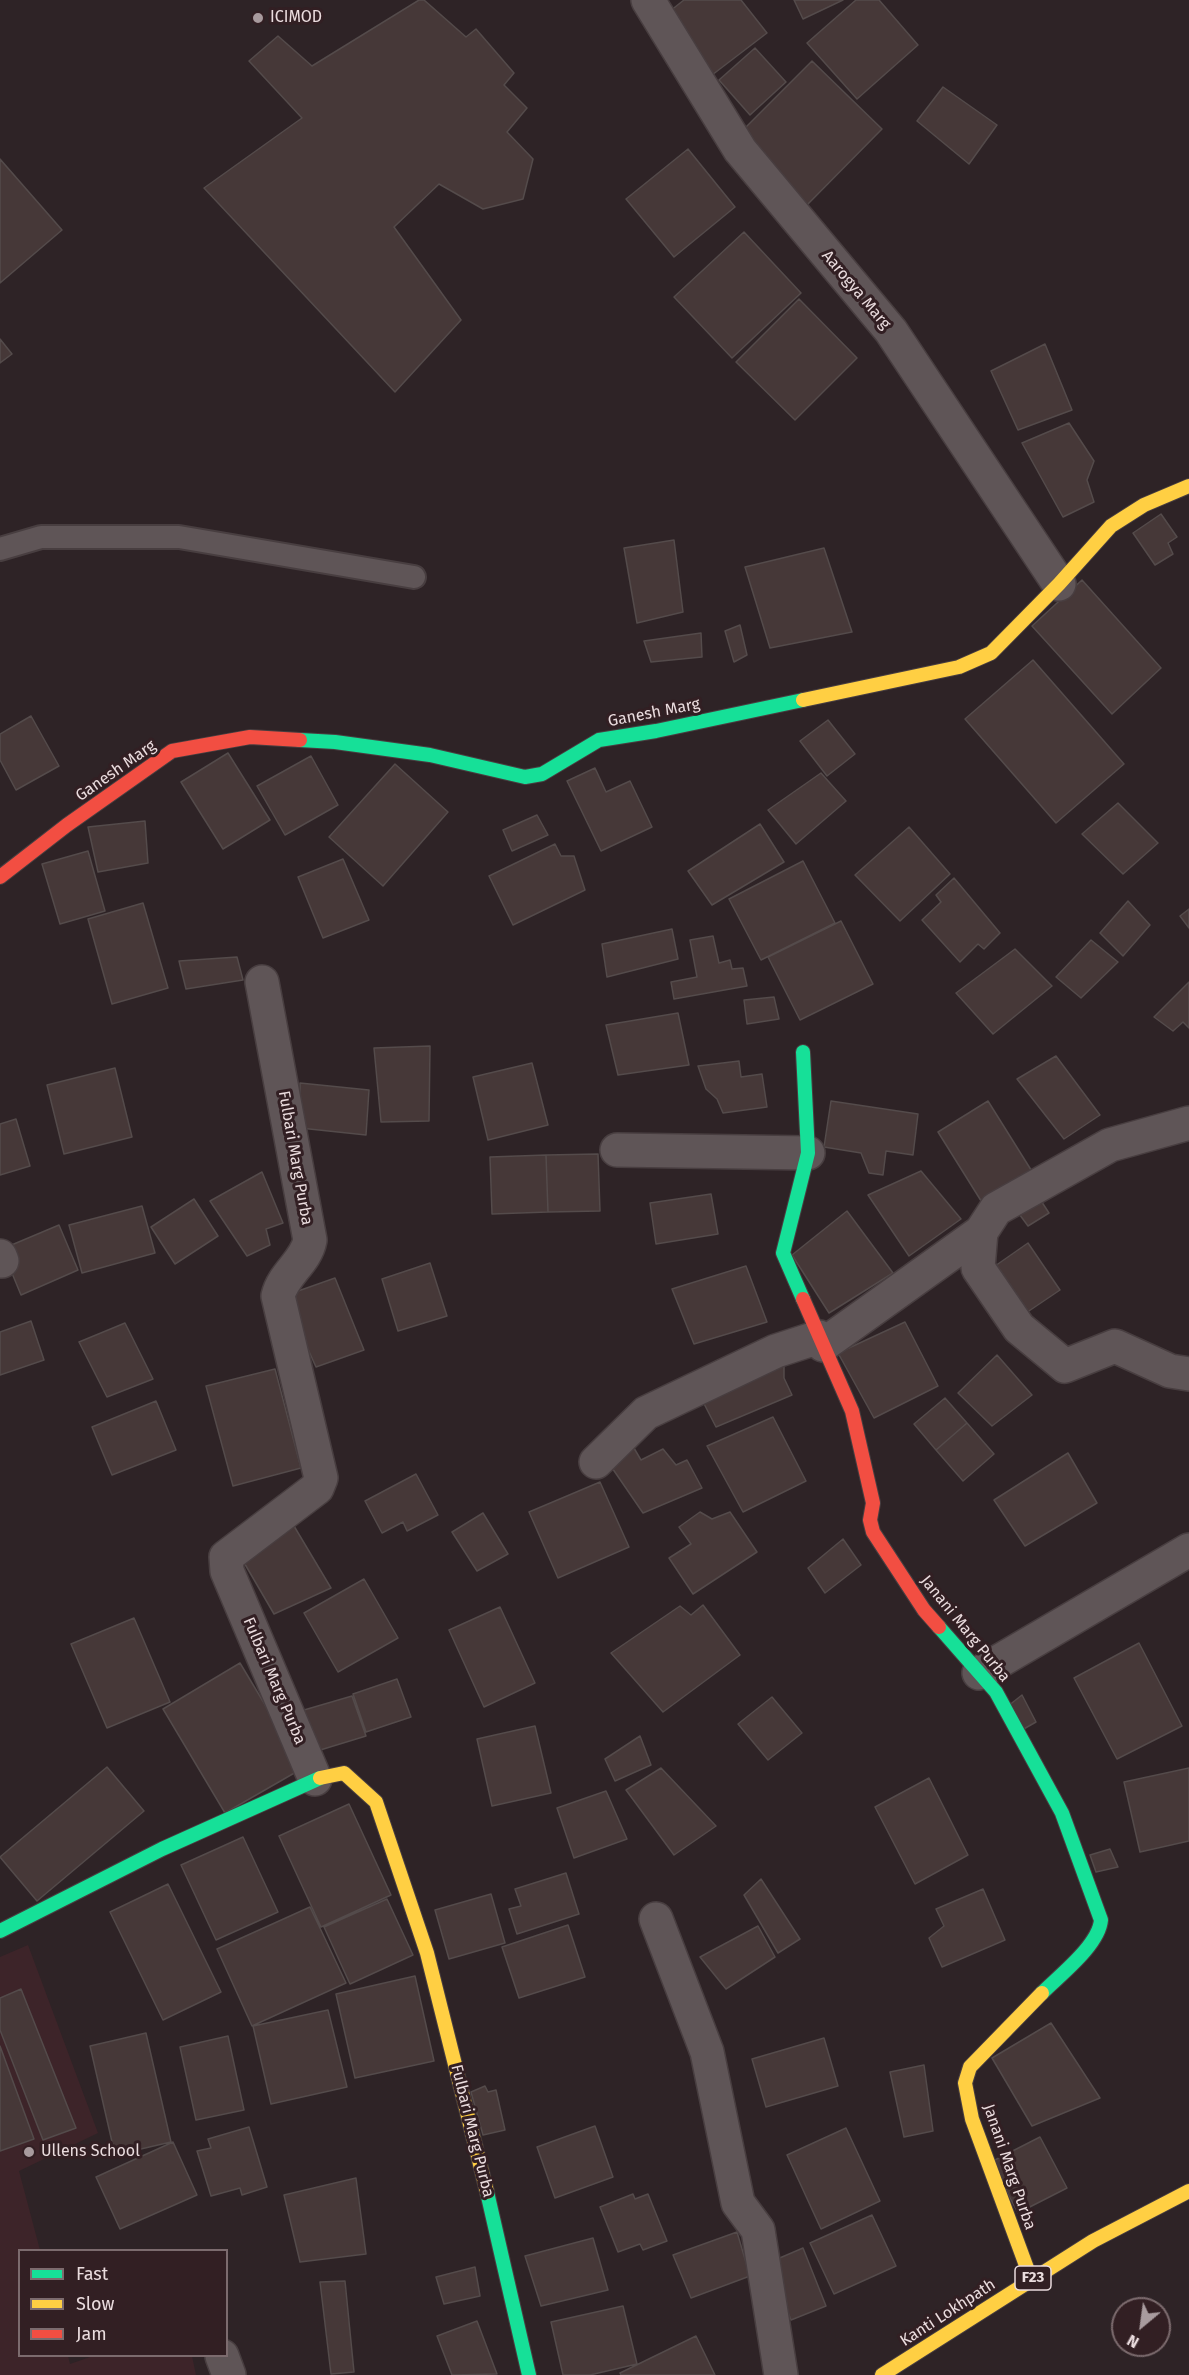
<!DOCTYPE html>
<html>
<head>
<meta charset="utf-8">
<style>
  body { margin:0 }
  #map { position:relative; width:1189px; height:2375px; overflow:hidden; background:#2e2326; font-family:"Fira Sans",sans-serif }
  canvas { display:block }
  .legend { position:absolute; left:18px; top:2249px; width:210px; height:108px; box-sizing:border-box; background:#321f23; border:2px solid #7c6b6e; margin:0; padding:8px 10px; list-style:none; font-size:18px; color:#eadcde }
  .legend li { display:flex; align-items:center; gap:12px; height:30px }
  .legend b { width:30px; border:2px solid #7c6b6e }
  .north { position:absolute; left:1111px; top:2297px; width:60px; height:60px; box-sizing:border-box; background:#321f23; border:2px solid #7c6b6e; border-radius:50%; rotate:209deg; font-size:16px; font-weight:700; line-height:24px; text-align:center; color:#eadcde }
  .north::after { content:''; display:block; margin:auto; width:21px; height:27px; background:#a89b9e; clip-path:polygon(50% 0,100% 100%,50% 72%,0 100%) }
</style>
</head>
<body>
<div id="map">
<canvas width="1189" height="2375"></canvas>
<ul class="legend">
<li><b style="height:8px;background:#16e098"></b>Fast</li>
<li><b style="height:8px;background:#ffcf43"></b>Slow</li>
<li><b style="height:8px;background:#f24e42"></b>Jam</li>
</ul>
<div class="north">N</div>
</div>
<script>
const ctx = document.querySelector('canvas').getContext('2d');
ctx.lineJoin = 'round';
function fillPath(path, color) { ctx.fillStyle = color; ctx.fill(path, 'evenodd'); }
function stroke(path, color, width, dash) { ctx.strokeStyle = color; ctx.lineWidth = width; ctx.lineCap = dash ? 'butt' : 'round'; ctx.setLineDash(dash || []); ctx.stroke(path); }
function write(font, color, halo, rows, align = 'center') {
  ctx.font = font + ' "Fira Sans",sans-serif'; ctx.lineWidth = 6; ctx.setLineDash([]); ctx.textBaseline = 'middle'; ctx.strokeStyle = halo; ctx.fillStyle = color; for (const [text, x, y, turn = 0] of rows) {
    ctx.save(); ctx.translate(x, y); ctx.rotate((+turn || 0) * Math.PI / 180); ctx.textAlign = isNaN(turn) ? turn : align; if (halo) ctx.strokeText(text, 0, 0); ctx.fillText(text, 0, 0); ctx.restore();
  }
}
const built = new Path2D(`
  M28 1945 98 2133 19 2171 40 2250H20V2356H68L70 2364 93 2356H192L196 2375H0V1957Z`);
const building = new Path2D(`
  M419 0H424L466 37 476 29 514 73 504 85 527 108 507 132 533 159 523 199 483 209 439 184 394 227 461 320 395 392 204 188 302 118 249 61 278 36 312 66Z
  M684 0H741L767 33 712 75 665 15Z
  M794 0H843L803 19Z
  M856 0H879L918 45 857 99 807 43Z
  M755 48 786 82 750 115 719 80Z
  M812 61 882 129 807 205 737 136Z
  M943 87 997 125 969 164 917 121Z
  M688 149 735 207 674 257 626 199Z
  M0 159 62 230 0 283Z
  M744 232 801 293 732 358 674 297Z
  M799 299 857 358 795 420 736 362Z
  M0 339 12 354 0 363Z
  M1045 344 1072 410 1018 430 991 371Z
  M1069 423 1094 461 1087 480 1094 502 1063 517 1022 443Z
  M1161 514 1177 537 1168 543 1173 554 1155 565 1133 533Z
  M674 540 683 612 637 623 624 548Z
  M824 548 852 632 770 648 745 567Z
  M1082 580 1161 668 1112 714 1032 626Z
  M740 625 747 655 734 662 725 631Z
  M701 633 702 657 651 662 644 641Z
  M1033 660 1124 764 1056 823 965 719Z
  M31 716 59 766 16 790 0 760V734Z
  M828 720 855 754 827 776 800 741Z
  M228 753 270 820 223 849 181 782Z
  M311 756 338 805 285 835 257 786Z
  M395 764 448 812 383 886 329 837Z
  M595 768 606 792 630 781 652 827 601 851 567 781Z
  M821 773 846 801 796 844 768 810Z
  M1118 803 1158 843 1123 874 1082 834Z
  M537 815 548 835 512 851 503 830Z
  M145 821 148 863 98 872 88 827Z
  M760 824 784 862 712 905 688 871Z
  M909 827 950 874 900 921 855 875Z
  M555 844 561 856H574L585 890 513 925 489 876Z
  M88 851 105 911 60 924 42 864Z
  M343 859 369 920 323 938 298 877Z
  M803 861 835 923 761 960 729 899Z
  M954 878 1000 933 984 949 978 944 960 962 922 920 941 902 936 895Z
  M1128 901 1150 925 1123 956 1100 933Z
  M143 903 168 988 112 1004 88 919Z
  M1189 909V928L1180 916Z
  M841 921 873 984 800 1020 768 957Z
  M672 929 678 959 607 977 602 944Z
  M713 936 719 963 730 960 732 969 743 968 747 986 674 999 671 982 697 977 690 940Z
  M1091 940 1118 962 1081 998 1056 977Z
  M1015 949 1052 986 993 1034 956 993Z
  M237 957 243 980 186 989 179 961Z
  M1189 982V1028L1183 1022 1173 1031 1154 1017Z
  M774 997 779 1019 747 1024 744 1000Z
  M678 1013 689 1065 618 1075 606 1025Z
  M430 1046 429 1121 381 1122 374 1048Z
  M1056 1056 1100 1115 1064 1139 1017 1079Z
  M739 1061 741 1077 762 1074 767 1107 723 1113 717 1099 706 1089 698 1066Z
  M532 1063 548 1125 488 1140 473 1077Z
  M115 1068 132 1137 64 1154 47 1085Z
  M300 1083 369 1090 366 1135 300 1128Z
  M831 1101 918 1114 913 1155 886 1151 883 1175 869 1173 861 1153 824 1147Z
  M988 1101 1033 1173 983 1204 938 1132Z
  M16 1119 30 1166 0 1175V1124Z
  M598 1154 600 1211 548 1212 546 1155Z
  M546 1155 548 1212 492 1214 490 1157Z
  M921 1171 961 1219 909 1256 868 1195Z
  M262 1172 283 1223 266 1229 270 1245 247 1256 210 1201Z
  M1034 1190 1049 1213 1028 1226 1011 1203Z
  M711 1194 718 1234 656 1244 650 1203Z
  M194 1199 218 1236 175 1264 151 1227Z
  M142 1206 155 1253 82 1273 69 1225Z
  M847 1211 893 1273 829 1313 792 1255Z
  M59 1225 78 1270 21 1295 2 1249Z
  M1028 1243 1060 1290 1020 1317 995 1266Z
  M430 1263 447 1316 398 1331 382 1279Z
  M746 1266 767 1322 694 1344 672 1289Z
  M335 1278 364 1350 316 1367 284 1296Z
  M31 1321 44 1360 0 1375V1332Z
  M905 1322 938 1386 874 1418 838 1353Z
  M125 1323 153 1379 107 1397 79 1342Z
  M784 1351V1378L792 1395 716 1427 699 1394Z
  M997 1355 1032 1395 992 1426 958 1393Z
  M275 1369 301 1468 233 1486 206 1386Z
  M945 1398 967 1423 936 1450 914 1424Z
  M156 1401 176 1450 112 1475 92 1427Z
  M773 1417 806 1481 743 1512 707 1446Z
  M967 1423 994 1454 963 1481 936 1450Z
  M631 1443 641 1460 663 1449 676 1465 687 1460 702 1488 643 1513 608 1462Z
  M1068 1453 1097 1503 1025 1546 994 1500Z
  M416 1474 438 1515 407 1531 403 1522 382 1533 365 1501Z
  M600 1482 629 1547 558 1578 529 1512Z
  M700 1512 712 1519 730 1512 757 1552 693 1594 669 1558 691 1544 679 1527Z
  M483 1513 508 1554 477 1571 452 1532Z
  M294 1526 331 1588 274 1614 239 1554Z
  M843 1539 861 1565 825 1593 808 1568Z
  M364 1579 398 1638 338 1672 304 1613Z
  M703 1605 740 1655 663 1712 611 1653 680 1606 691 1615Z
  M500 1607 535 1683 484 1707 449 1630Z
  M134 1618 170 1702 107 1728 71 1644Z
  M1139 1643 1182 1726 1117 1759 1074 1678Z
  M240 1663 303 1768 225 1813 163 1709Z
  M397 1679 411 1717 366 1732 353 1694Z
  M1022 1695 1036 1722 1022 1730 1008 1706Z
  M352 1696 366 1736 317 1751 304 1710Z
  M772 1697 802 1733 768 1760 738 1724Z
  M535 1726 551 1793 492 1806 477 1739Z
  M640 1736 651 1765 615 1781 605 1759Z
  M107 1767 144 1811 37 1901 0 1857Z
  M661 1768 716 1826 674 1855 626 1790Z
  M1189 1768V1841L1140 1852 1124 1782Z
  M929 1778 968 1855 915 1884 875 1807Z
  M606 1791 627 1839 574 1858 557 1808Z
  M349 1804 391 1895 321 1927 279 1836Z
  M243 1837 278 1912 216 1940 181 1865Z
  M1110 1849 1118 1867 1096 1872 1090 1855Z
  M566 1873 579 1914 517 1934 509 1909 521 1906 515 1889Z
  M761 1879 800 1939 778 1953 744 1895Z
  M168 1884 221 1992 163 2020 110 1912Z
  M983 1889 1005 1940 942 1967 929 1938 944 1926 936 1909Z
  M491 1894 505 1943 449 1959 435 1910Z
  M387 1899 413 1955 350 1984 324 1927Z
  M310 1907 346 1983 252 2026 217 1949Z
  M568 1925 585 1977 519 1998 502 1947Z
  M758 1926 775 1957 726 1989 700 1957Z
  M415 1976 434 2061 355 2078 336 1994Z
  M21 1989 76 2128 43 2140 0 2030V1998Z
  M328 2010 347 2087 271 2104 253 2026Z
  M1051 2023 1100 2098 1032 2126 992 2058Z
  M146 2033 171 2142 115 2155 90 2046Z
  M228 2036 244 2110 196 2120 180 2047Z
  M824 2038 838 2086 766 2107 752 2059Z
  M0 2046 34 2139 0 2151Z
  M924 2065 933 2131 904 2137 890 2072Z
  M485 2086 488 2092 496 2090 505 2130 483 2135 471 2092Z
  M595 2126 613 2177 555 2198 537 2147Z
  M249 2127 267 2187 242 2195 240 2188 211 2196 197 2151 211 2148 208 2139Z
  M846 2128 880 2201 821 2229 787 2155Z
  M1040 2137 1067 2188 1018 2213 991 2162Z
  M173 2142 197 2195 120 2229 96 2177Z
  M356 2178 366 2254 300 2262 284 2195Z
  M633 2194 635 2199 648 2194 667 2241 643 2250 640 2244 618 2252 600 2207Z
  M872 2215 896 2266 834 2294 810 2243Z
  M737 2232 750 2276 691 2298 673 2255Z
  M593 2238 608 2290 541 2306 525 2256Z
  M803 2248 826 2306 791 2320 768 2263Z
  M475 2267 480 2296 444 2304 436 2277Z
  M345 2281 354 2372 331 2374 320 2282Z
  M623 2306 637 2364 590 2375H563L551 2322Z
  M477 2321 497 2374 452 2375 437 2336Z
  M696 2336 715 2375H621L620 2373Z`);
const lane = new Path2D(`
  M0 549 41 537H179L414 577`);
const street = new Path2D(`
  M648 0 740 150 891 331 1059 584
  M262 982 310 1240C306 1262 283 1274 278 1296L321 1478 317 1488 226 1557 227 1571 315 1779
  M1189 1123 1110 1145 996 1209 981 1232 978 1268 1019 1328 1065 1366 1115 1346 1170 1371 1189 1374
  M617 1150 808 1153
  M0 1256 2 1261
  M823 1345 981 1232
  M596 1462 646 1413 776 1351 819 1337
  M979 1673 1189 1550
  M656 1919 707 2052 738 2203 758 2230 781 2375
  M222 2356 229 2375`);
const fast = new Path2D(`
  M300 740 335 742 430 755 525 777 542 774 599 740 656 731 803 700
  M803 1299 783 1253 808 1153 803 1052
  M939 1627 996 1692 1062 1813 1101 1920C1099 1945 1060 1975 1042 1993
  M0 1931 162 1849 320 1778
  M487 2192 529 2375`);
const slow = new Path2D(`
  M803 700 959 667 991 653 1059 584 1111 526 1144 505 1189 486
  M320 1778 344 1773 376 1802 427 1953 487 2192
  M1031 2279 972 2119 965 2083 970 2067 1042 1993
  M882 2375 1093 2241 1189 2191`);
const jam = new Path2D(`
  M0 877 67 825 172 751 250 737 300 740
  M803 1299 852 1411 873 1503 870 1520 873 1532 924 1610 939 1627`);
const markers = [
  [258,18,6,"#a89b9e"],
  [29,2152,6,"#a89b9e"]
];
const shields = [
  [1033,2278,36]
];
const shieldNames = [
  ["F23",1033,2278]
];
const poiNames = [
  ["ICIMOD",270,18],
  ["Ullens School",41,2152]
];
const streetNames = [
  ["Aarogya Marg",856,290,50],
  ["Ganesh Marg",654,713,-11],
  ["Ganesh Marg",116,771,-35],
  ["Fulbari Marg Purba",295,1158,80],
  ["Janani Marg Purba",965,1629,51],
  ["Fulbari Marg Purba",274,1681,67],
  ["Fulbari Marg Purba",472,2131,76],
  ["Janani Marg Purba",1009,2167,71],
  ["Kanti Lokhpath",948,2313,-33]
];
fillPath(built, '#3d2429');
fillPath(building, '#463838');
stroke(building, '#544b4b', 1.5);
stroke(lane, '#483e40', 26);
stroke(street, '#483e40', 36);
stroke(fast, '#483e40', 16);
stroke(slow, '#483e40', 16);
stroke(jam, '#483e40', 16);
stroke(lane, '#5f5557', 22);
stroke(street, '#5f5557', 33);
stroke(fast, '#16e098', 14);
stroke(slow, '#ffcf43', 14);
stroke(jam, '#f24e42', 14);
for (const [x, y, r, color] of markers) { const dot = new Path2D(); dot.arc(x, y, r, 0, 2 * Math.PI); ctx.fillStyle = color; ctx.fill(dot); stroke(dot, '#321f23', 2); }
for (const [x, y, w] of shields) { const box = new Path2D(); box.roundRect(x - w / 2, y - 12, w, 24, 4.5); ctx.fillStyle = '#321f23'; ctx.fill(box); stroke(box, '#eadcde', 1.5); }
write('bold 15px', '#eadcde', null, shieldNames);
write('16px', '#eadcde', '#321f23', poiNames, 'left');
write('16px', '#eadcde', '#321f23', streetNames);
</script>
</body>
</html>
